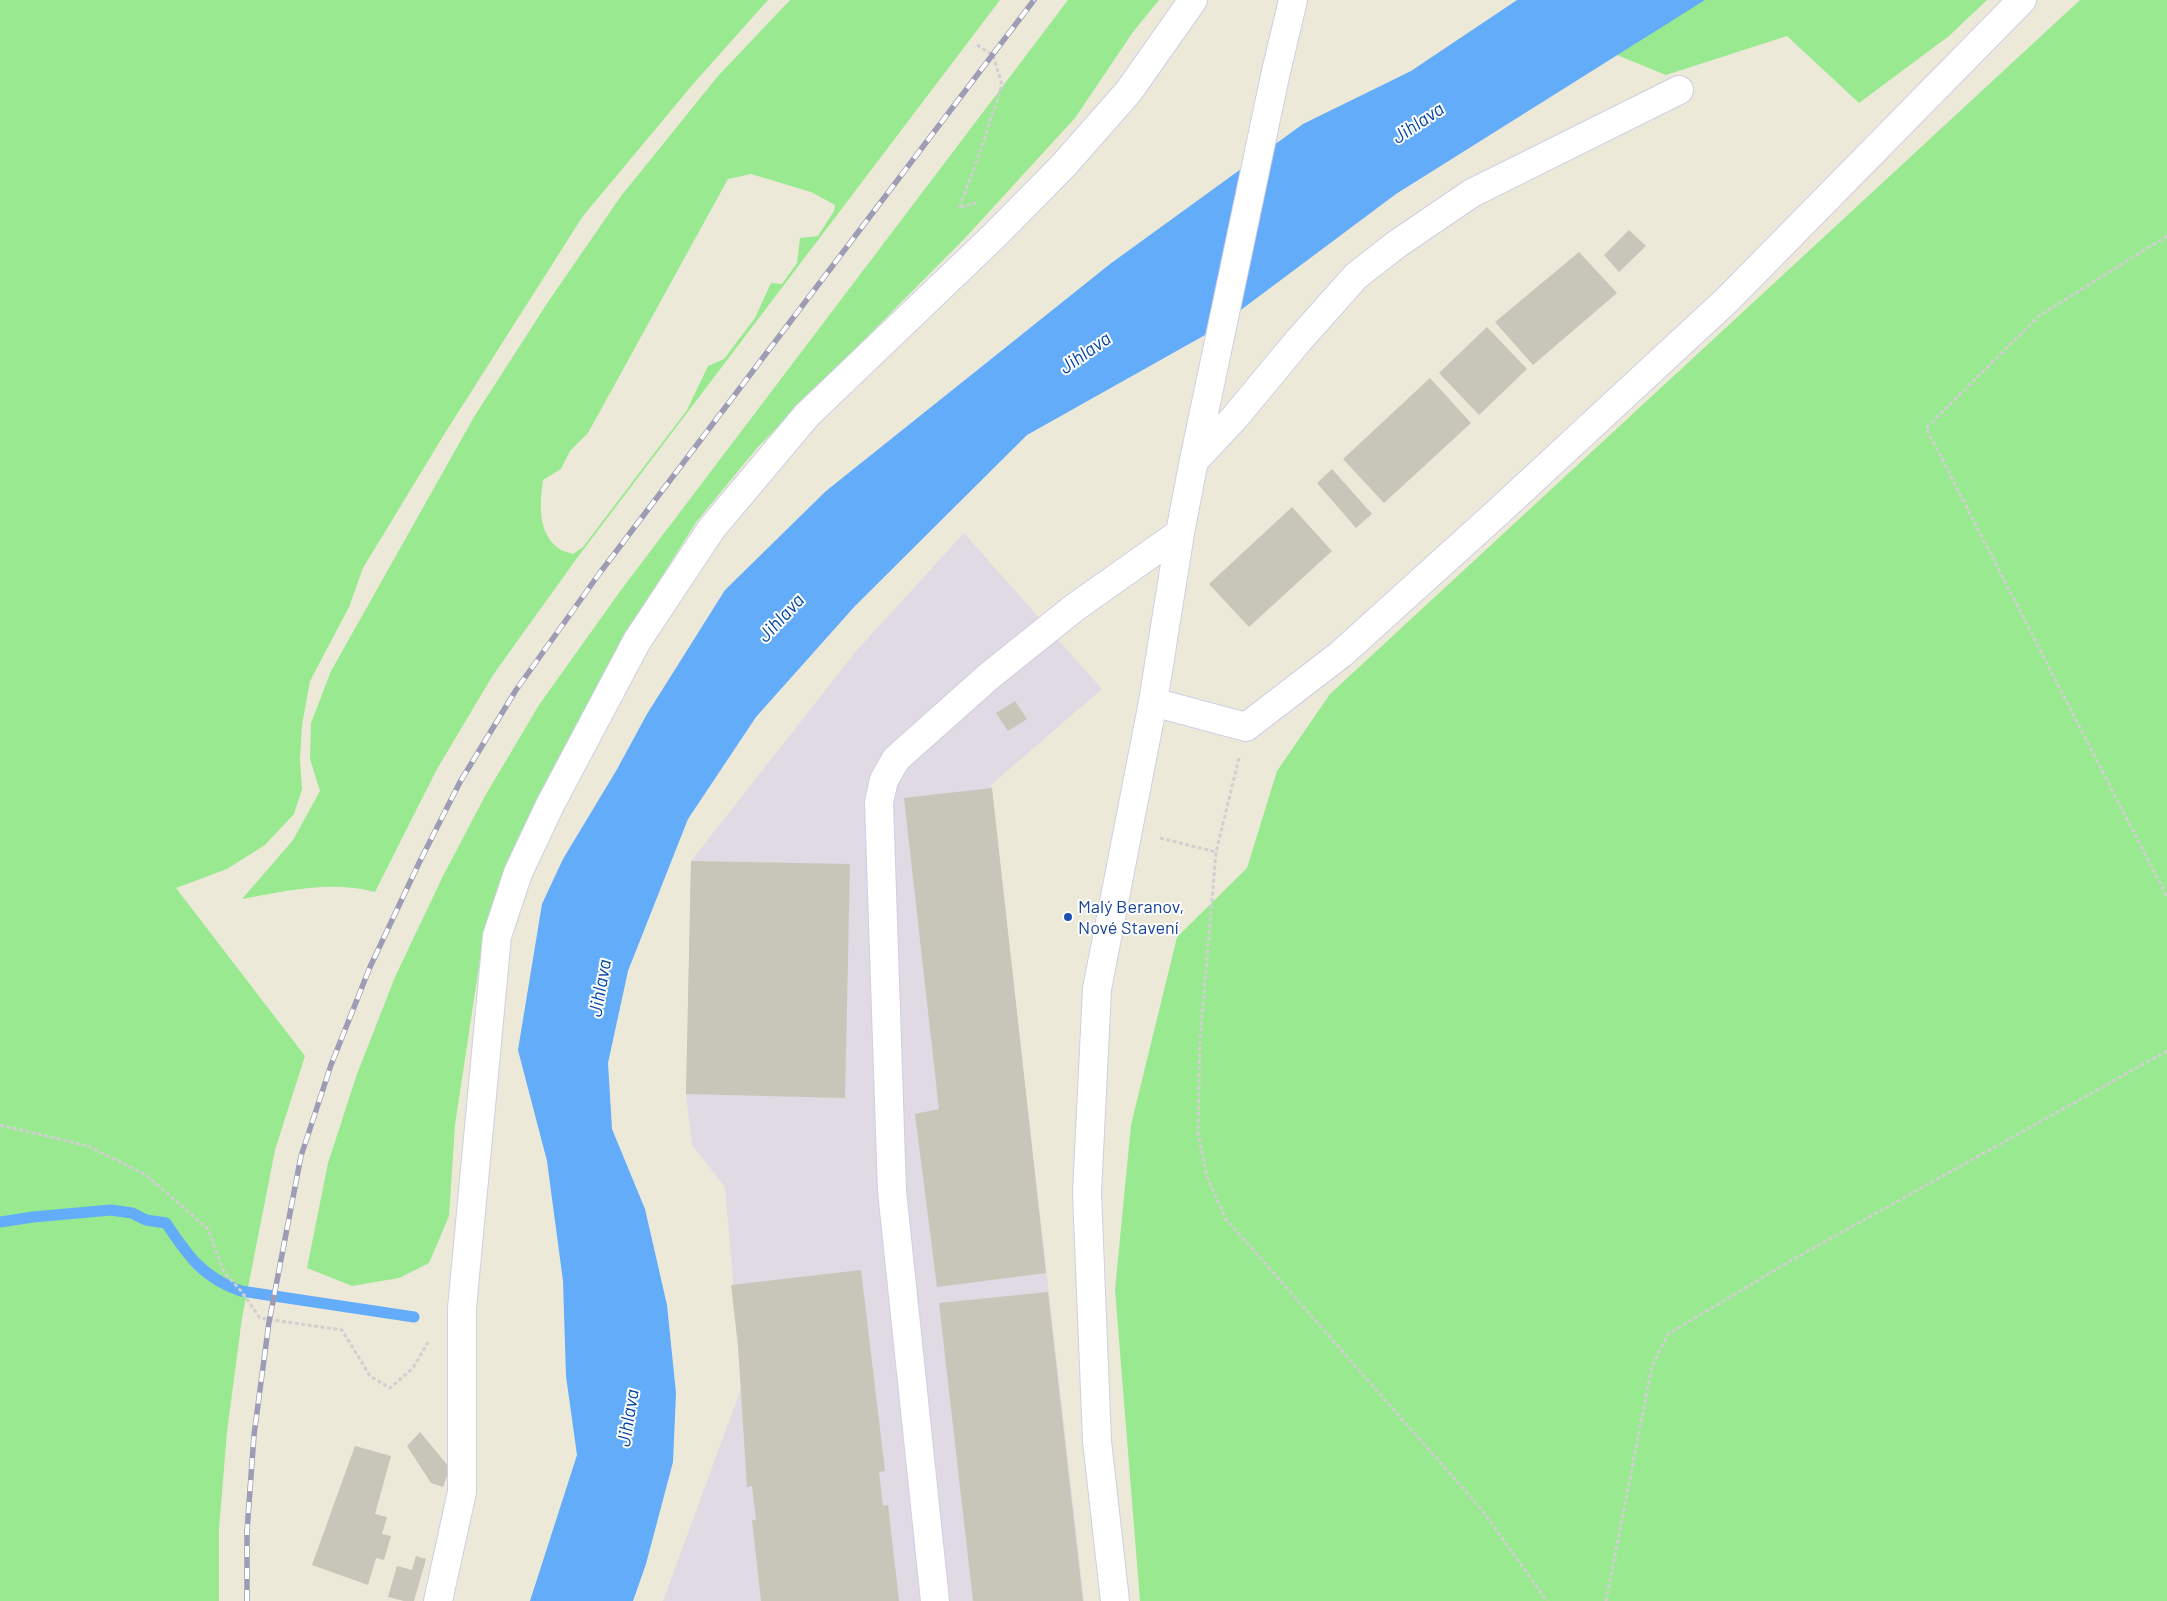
<!DOCTYPE html>
<html>
<head>
<meta charset="utf-8">
<style>
  body { margin:0 }
  canvas { display:block; background:#ede9d9 }
</style>
</head>
<body>
<canvas width="2167" height="1601"></canvas>
<script>
const ctx = document.querySelector('canvas').getContext('2d');
ctx.lineJoin = 'round';
function fillPath(path, color) { ctx.fillStyle = color; ctx.fill(path, 'evenodd'); }
function stroke(path, color, width, dash) { ctx.strokeStyle = color; ctx.lineWidth = width; ctx.lineCap = dash ? 'butt' : 'round'; ctx.setLineDash(dash || []); ctx.stroke(path); }
function write(font, color, halo, rows, align = 'center') {
  ctx.font = font + ' Barlow,sans-serif'; ctx.lineWidth = 4; ctx.setLineDash([]); ctx.textBaseline = 'middle'; ctx.strokeStyle = halo; ctx.fillStyle = color; for (const [text, x, y, turn = 0] of rows) {
    ctx.save(); ctx.translate(x, y); ctx.rotate((+turn || 0) * Math.PI / 180); ctx.textAlign = isNaN(turn) ? turn : align; if (halo) ctx.strokeText(text, 0, 0); ctx.fillText(text, 0, 0); ctx.restore();
  }
}
const industrial = new Path2D(`
  M964 533 1102 689 991 785 1084 1601H663L742 1386 725 1187 692 1145 686 1094 691 861 857 650Z`);
const green = new Path2D(`
  M0 0H768L694 83 583 216 445 433 363 568 349 607 310 681 302 725 300 760 302 789 294 814 265 845 227 869 176 888 305 1056 275 1150 242 1318 227 1432 219 1529V1601H0Z
  M790 0H1000L577 558 493 675 437 769 375 892C331 880 286 891 242 899L293 840 320 791 310 759 311 723 331 671 474 417 548 302 621 196 718 76ZM751 174 811 192 835 205 834 211 818 236 800 238 797 263 782 284 771 283 755 318 724 359 708 366 687 410 583 547 573 554C568 552 561 551 558 548 537 532 540 503 543 480L561 469 570 451 588 433 728 179Z
  M1068 0H1159L1133 32 1075 118 966 237 757 448 697 521 627 631 519 836 484 933 455 1125 449 1216 429 1263 399 1278 352 1286 307 1268 328 1163 357 1074 395 977 443 876 485 796 539 705 621 590Z
  M1703 0H1987L1949 36 1859 103 1787 36 1666 75 1617 55Z
  M2080 0H2167V1601H1140L1115 1290 1131 1125 1177 937 1247 868 1277 771 1330 694Z`);
const water = new Path2D(`
  M1517 0H1705L1396 194 1214 330 1027 435 855 606 756 717 688 819 628 971 608 1063 612 1129 645 1209 667 1305 676 1393 673 1462 646 1564 633 1601H530L577 1455 566 1376 563 1281 547 1161 518 1050 542 904 563 859 616 771 647 714 725 590 826 491 1110 264 1303 124 1411 71Z`);
const stream = new Path2D(`
  M0 1222 33 1217 111 1210 132 1213 146 1220 166 1223C188 1256 203 1278 241 1291L414 1317`);
const building = new Path2D(`
  M1629 230 1646 246 1619 272 1604 255Z
  M1579 252 1617 293 1533 365 1495 322Z
  M1487 327 1527 369 1479 415 1439 373Z
  M1430 378 1471 423 1384 503 1343 459Z
  M1332 469 1372 514 1356 528 1317 483Z
  M1292 507 1332 551 1249 627 1209 584Z
  M1015 701 1027 719 1008 731 996 713Z
  M992 788 1046 1273 937 1287 915 1114 939 1109 904 798Z
  M691 861 850 864 845 1098 686 1094Z
  M861 1270 885 1471 879 1472 883 1506 888 1505 899 1601H761L752 1520H756L752 1486 747 1487 738 1346 731 1285Z
  M1048 1292 1083 1601H973L939 1303Z
  M420 1432 450 1468 443 1487 431 1483 407 1446Z
  M355 1446 391 1456 375 1514 387 1517 382 1534 391 1536 384 1560 376 1558 368 1585 312 1565Z
  M416 1556 426 1559 414 1601H404L388 1597 397 1566 412 1570Z`);
const path = new Path2D(`
  M977 45 993 55 1002 85 978 158 959 208 979 202
  M2167 236 2039 316 1926 428 2167 897
  M1239 758 1216 852 1200 1041 1198 1133 1207 1177 1226 1219 1482 1510 1547 1601
  M1160 838 1216 852
  M0 1125 88 1146 146 1175 208 1229 224 1272 241 1291 260 1318 342 1330 370 1376 390 1388 413 1368 428 1342
  M1606 1601 1652 1366 1668 1334 1792 1260 2167 1051`);
const minor = new Path2D(`
  M1195 460 1236 416 1299 340 1356 276 1397 244 1472 193 1679 90
  M1153 702 1246 727 1341 654 1497 513 1727 300 2022 0
  M438 1601 462 1492V1308L497 936 518 873 550 805 637 641 712 528 807 415 995 235 1064 165 1129 91 1193 0
  M935 1601 892 1191 879 802 884 780 896 759 988 677 1074 608 1180 533
  M1115 1601 1097 1441 1087 1193 1097 989 1153 702 1180 533 1194 460 1275 76 1293 0`);
const rail = new Path2D(`
  M247 1601V1531L254 1435 269 1322 301 1156 331 1065 370 967 419 863 460 782 516 690 599 574 1034 0`);
const markers = [
  [1068,917,5,"#1a4fb4"]
];
const transitNames = [
  ["Malý Beranov,",1078,907],
  ["Nové Stavení",1078,928]
];
const waterNames = [
  ["Jihlava",1418,123,-34],
  ["Jihlava",1085,353,-35],
  ["Jihlava",781,618,-47],
  ["Jihlava",600,988,-80],
  ["Jihlava",628,1418,-81]
];
fillPath(industrial, '#e0dae4');
fillPath(green, '#99e990');
fillPath(water, '#62acf9');
stroke(stream, '#62acf9', 11);
fillPath(building, '#c8c5b9');
stroke(minor, '#cfcee3', 30);
stroke(path, '#d0d0d0', 3, [4, 2.5]);
stroke(minor, '#fff', 28);
stroke(rail, '#9e9bb5', 5.5);
stroke(rail, '#fff', 4, [11]);
for (const [x, y, r, color] of markers) { const dot = new Path2D(); dot.arc(x, y, r, 0, 2 * Math.PI); ctx.fillStyle = color; ctx.fill(dot); stroke(dot, '#fff', 2); }
write('18px', '#164399', '#fff', transitNames, 'left');
write('italic 19px', '#0244a4', '#fff', waterNames);
</script>
</body>
</html>
